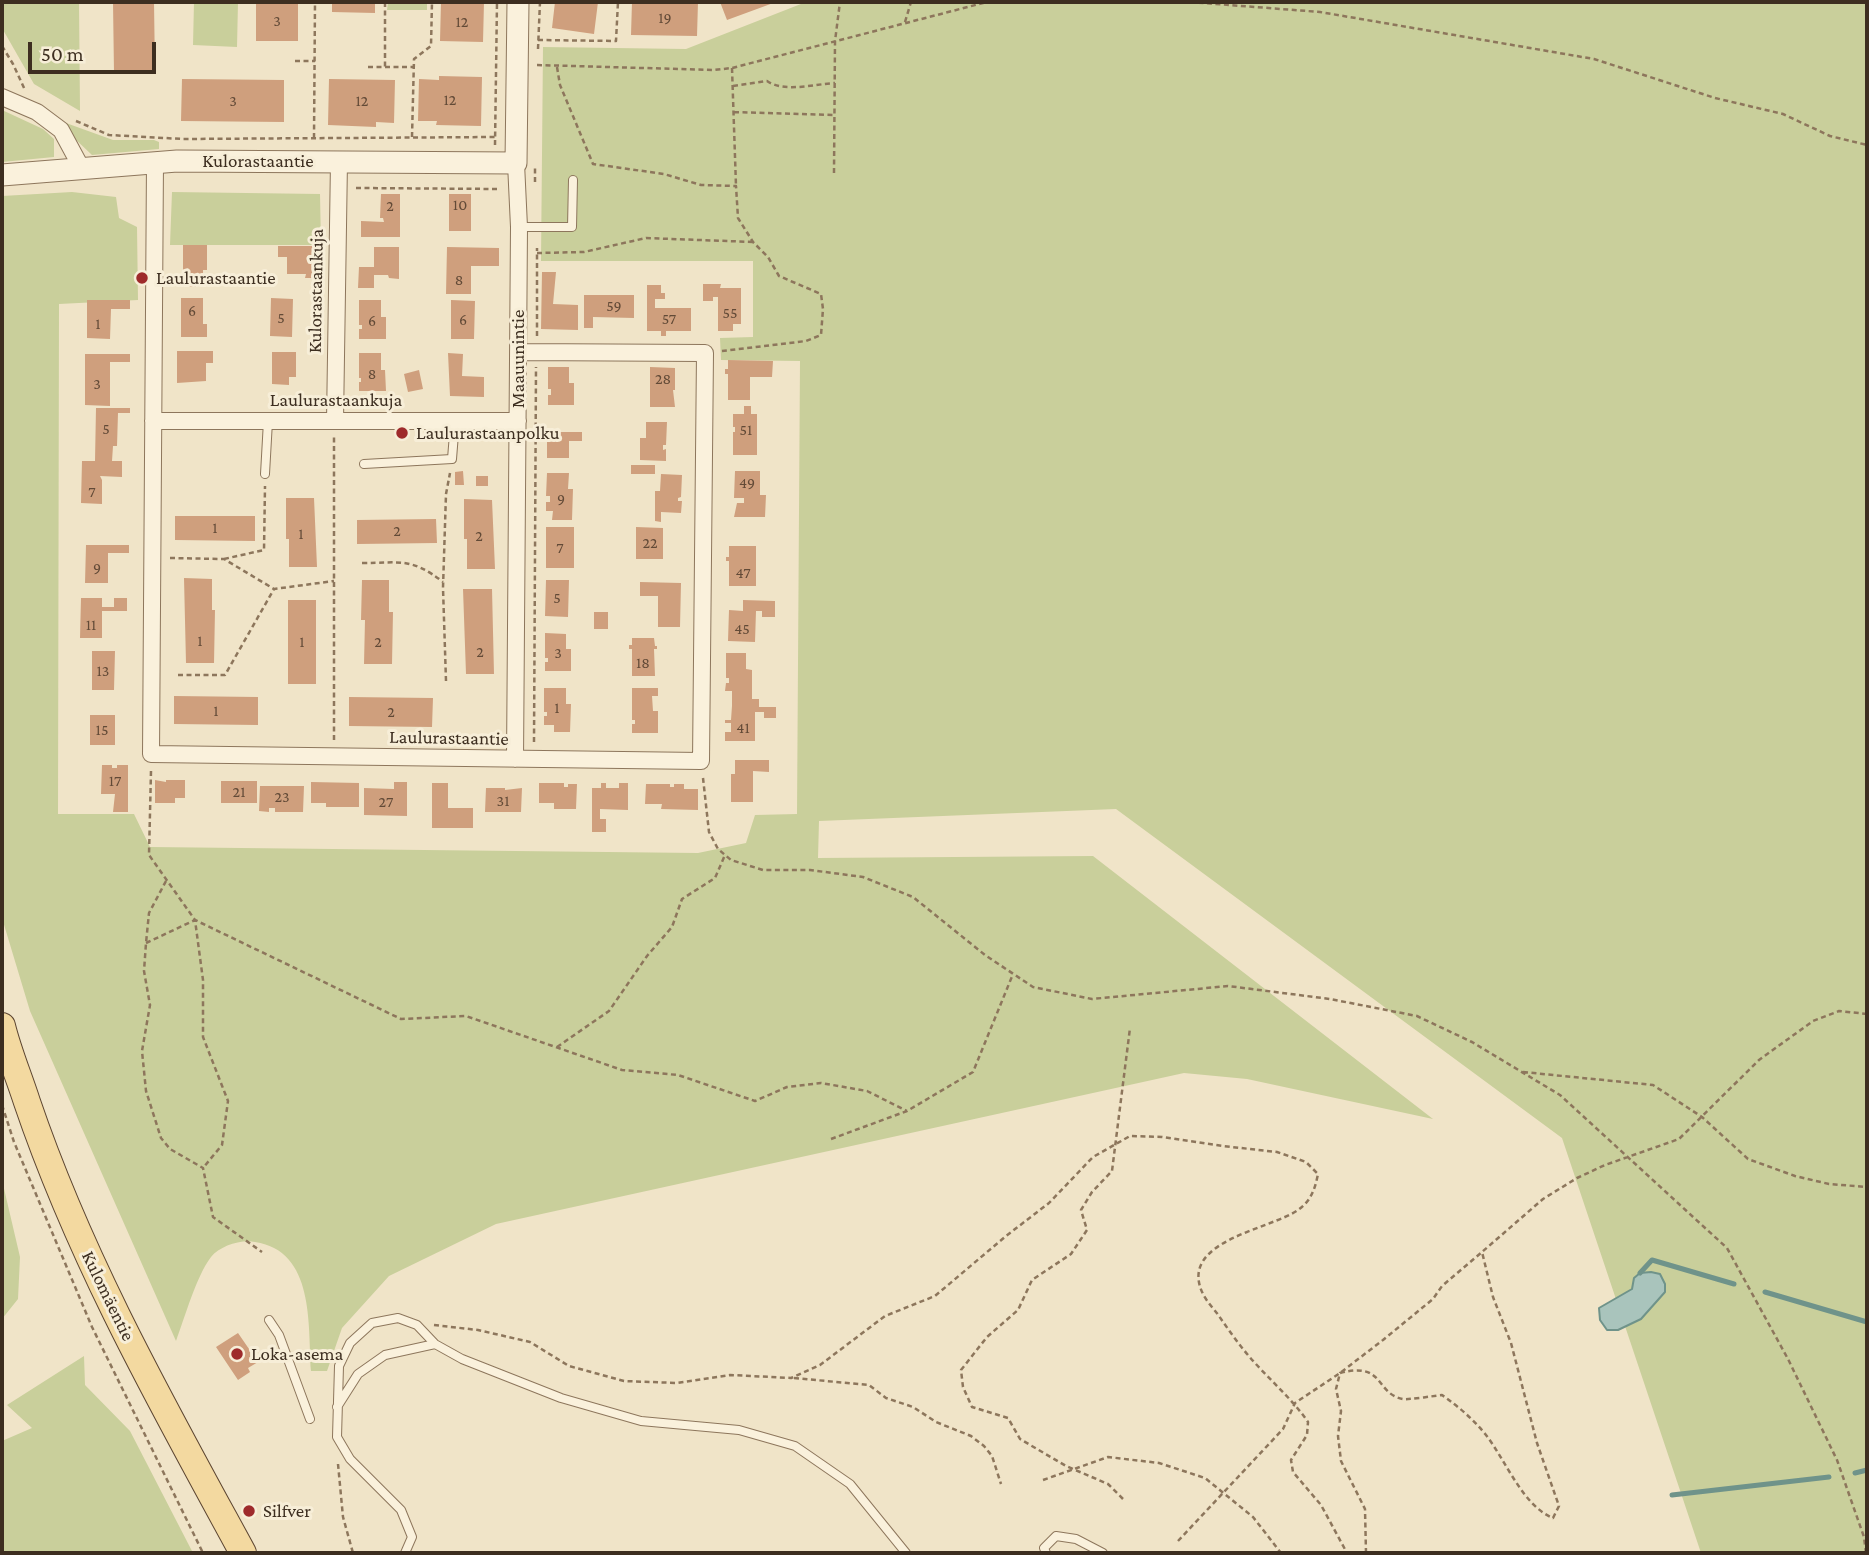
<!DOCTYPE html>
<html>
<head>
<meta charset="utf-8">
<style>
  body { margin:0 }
  #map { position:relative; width:1869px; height:1555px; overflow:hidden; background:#f0e4c8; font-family:"Crimson Pro",serif }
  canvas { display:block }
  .frame { position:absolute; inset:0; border:4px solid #3d2e20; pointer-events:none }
  .scale { position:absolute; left:28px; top:42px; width:128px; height:32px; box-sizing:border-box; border:4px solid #3d2e20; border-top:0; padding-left:9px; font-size:21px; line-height:24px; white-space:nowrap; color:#3d2e20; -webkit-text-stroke:5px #f7eed8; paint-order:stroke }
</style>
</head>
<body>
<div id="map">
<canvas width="1869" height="1555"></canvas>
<div class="frame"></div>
<div class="scale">50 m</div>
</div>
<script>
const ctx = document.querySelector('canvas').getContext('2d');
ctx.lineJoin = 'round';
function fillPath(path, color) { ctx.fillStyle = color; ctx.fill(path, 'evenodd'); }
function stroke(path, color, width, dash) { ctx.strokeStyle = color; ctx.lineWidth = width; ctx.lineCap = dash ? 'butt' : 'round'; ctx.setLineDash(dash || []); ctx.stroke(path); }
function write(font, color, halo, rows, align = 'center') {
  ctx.font = font + ' "Crimson Pro",serif'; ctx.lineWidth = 6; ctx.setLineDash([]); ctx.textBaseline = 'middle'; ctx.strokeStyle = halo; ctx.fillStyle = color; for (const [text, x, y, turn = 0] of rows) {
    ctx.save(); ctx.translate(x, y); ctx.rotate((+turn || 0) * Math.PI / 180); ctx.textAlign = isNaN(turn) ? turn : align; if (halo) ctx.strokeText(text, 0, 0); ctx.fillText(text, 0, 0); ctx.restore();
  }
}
const green = new Path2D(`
  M2 2H79L80 111 34 84 2 28Z
  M194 2H238L237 47 193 45Z
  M388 2H427V10H387Z
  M806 2H1867V1553H1701L1562 1138 1116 809 819 821 818 858 1093 856 1433 1119 1247 1079 1184 1073 496 1224 389 1276 342 1328 327 1371H311C308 1325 315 1251 255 1242 241 1239 220 1246 211 1257 196 1277 185 1317 176 1341L30 1011 2 918V196L72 192 116 197 119 218 137 227 138 300 59 304 58 814H134L150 847 698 853 746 843 755 815 797 814 800 361 721 360 720 338 753 337V261H541L543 47 686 49Z
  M2 110 43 129 54 139V157L2 162Z
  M66 123 113 140H154L159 142V149L92 155 73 137Z
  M172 192 320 194 321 245H170Z
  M2 1180 20 1257 18 1299 2 1319Z
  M84 1356 85 1385 130 1431 193 1553H2V1441L32 1428 7 1405Z`);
const water = new Path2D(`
  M1651 1272 1660 1274 1665 1284V1292L1641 1319 1618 1330H1607L1600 1320 1599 1308 1632 1289 1634 1278 1640 1273Z`);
const stream = new Path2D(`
  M1640 1273 1652 1260 1734 1284
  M1765 1292 1867 1322
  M1855 1473 1867 1470
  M1672 1495 1829 1477`);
const building = new Path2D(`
  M113 2H154L155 72 114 73Z
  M256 2H298V41H256Z
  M332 2H375V13L332 12Z
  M441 2H484L483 42 440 41Z
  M555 2H598L594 34 552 28Z
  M632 2H698L697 36 631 35Z
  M720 2H776L727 20Z
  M439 76 482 77 481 126 436 125 437 121H418L419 79 439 80Z
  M182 79 284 80V122L181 121Z
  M329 79 395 80 394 123 376 122V127L328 125Z
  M381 194H400V237H361V221L384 222 383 218H380Z
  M449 194H471V231H449Z
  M183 245H207V270H203V287H183Z
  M278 246H315V256H312L313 260H315V278H305L306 274H287V257H278Z
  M374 247H399V279L389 278 388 275H374V288H358L359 267H374Z
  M447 247 499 248V266H471V294H446Z
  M542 272H556L553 304 578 305V330L541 329Z
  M703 284H721L720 288H741V324H733V331H718V297H713V301H703Z
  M647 285H661V293H665V299H655V308H691V331H666V336H661V331H647Z
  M584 295H634V318L593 317V328H584Z
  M181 298H203V324H207V337H181Z
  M271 298 293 299 292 337 270 336Z
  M87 300H130V309H111L110 339 87 338Z
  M359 300H381V317H386V339H359V329H362V325H359Z
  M451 300 475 301 474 339H451Z
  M177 351H213V363H206V381L177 383Z
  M272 352H296V377H289V385L272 384Z
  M359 353H381V370H385L386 391H359V382H361V378H359Z
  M448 353 463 354 462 376 484 377V397L450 396Z
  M85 354H130V362H110V406L85 405Z
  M728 360 773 361 772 377H750V400H728V374H725V369H728Z
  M548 367H569V383H574V405H548V395H551V389H548Z
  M650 367 675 368V390H673L675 407H650Z
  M419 370 423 389 408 392 404 374Z
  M744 406H751V414H757V455H733V432H735V427H733V414H744Z
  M96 408H130V413H118L117 446H113L112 461H122V477L100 476 102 480V504L81 503 82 461H95Z
  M646 422H667L666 445H663V450L666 449V461L640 460V438H646Z
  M547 432H582V441H569V458H547Z
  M631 465H655V474H631Z
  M463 471 464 485H455V472Z
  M735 471H760V495H766L765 517H734L737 503H744V498H734Z
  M547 473H569L568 489H573L572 520H552L553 511H546V502H550V496H546Z
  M661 474 682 475 681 497 678 498V501H682L681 513 661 512V522L655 521V491H660Z
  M476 476H488V486H476Z
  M286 498H314L317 567H289V539H286Z
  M464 499 492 500 495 569H467V539H464Z
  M175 516H255V541L175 540Z
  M436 519 437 543 357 544V520Z
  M546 527H574V568H546Z
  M636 527 663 528V559H636Z
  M86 545H129V553H108V583H85Z
  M729 546H756V586H729V561H726V557H729Z
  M184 578 212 579V610H215L214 663H186Z
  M362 580H389V612H393L392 664H364L365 620H361Z
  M546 580H569L568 617 545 616Z
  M640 582 681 583 680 627H658V596H640Z
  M463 589H492L494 674H466Z
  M81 598H102V607H114V598H127V611H102V638H80Z
  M288 600H316V684H288Z
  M743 600 775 601V617H762V611H756L755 642 728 641 729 610 743 611Z
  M594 612H608V629H594Z
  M545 633 566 634V649H571V671H545V662H548V658H545Z
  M632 638H654L655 646H657V649H654L655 676H632V649H629V645H632Z
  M92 651H115L114 690H92Z
  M726 653H746V669L752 670V699H759V707H776V718H764V712H755V741H725V732H731V723H725V720H731L732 706V691H725L726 683H729V678H726Z
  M544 688H566V704H571L570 732H554V725H544V716H547V712H544Z
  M632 688H658V696H652L653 711H658V733H632V724H635V720H632Z
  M174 696 258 697V725L174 724Z
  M349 697 433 698 432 727 349 726Z
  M90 715H115V745H90Z
  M735 760H769V772L753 771V802H731V774H735Z
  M102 765H112V768H117V765H128V812H113L115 794H101Z
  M155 780 166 782V780H185V798H175V803H155Z
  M221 781H257V803H221Z
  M311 782 359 783V807H326V803H311Z
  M394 782H407V816L364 815V788L394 789Z
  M432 783H448V808H473V828H432Z
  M539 783H564V787H568V784H577L576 809H554V803H539Z
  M601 783H606V788H619V783H628V810L600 809V819H606V832H592V788H601Z
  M646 784H670V787H674V784H684V789H698V810L661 809 662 804H645Z
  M260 786H304L303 812H275V808H269V812L259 811Z
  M486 788H505V790L522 788 521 812H485Z
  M238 1333 258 1362 248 1368 250 1372 238 1380 216 1347Z`);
const path = new Path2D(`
  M385 2V67
  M1190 2 1320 12 1594 59 1715 98 1783 114 1830 136 1867 145
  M905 22 911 2
  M538 40 616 41 618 2
  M2 46 13 64 25 90
  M538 49 540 2
  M295 61H315
  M537 65 714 70 732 68 987 2
  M368 67H413
  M557 67 560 85 593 164 664 174 701 185 736 186 738 218 753 242 768 257 779 276 821 294 823 309 821 335 806 341 722 351
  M732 68 736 186
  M733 86 767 81C784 93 815 84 835 83
  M734 112 836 115
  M76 121 109 135 183 139 497 137
  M412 137 414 59 431 46 432 2
  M314 138 315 2
  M495 145 497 2
  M834 173 835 41 840 2
  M535 182V168
  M356 188 500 189
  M537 253 584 252 646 238 753 242
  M537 336V248
  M170 558 224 559 274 589
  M224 559 264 550 265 486
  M362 563C400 563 411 557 443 582
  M178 675H225L274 589 334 581
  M446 681 443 588 446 494 450 473
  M334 740V435
  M534 742 536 367
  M151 771 149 855 195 920 401 1019 466 1016 622 1070 678 1075 755 1101 787 1087 821 1083 867 1091 907 1111
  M703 778 709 832 718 849 731 860 763 870H810L863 877 913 897 985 955 1033 987 1092 999 1228 986 1330 999 1417 1016 1472 1042 1560 1095 1727 1248 1788 1359 1837 1460 1864 1537 1866 1553
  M166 881 149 913 146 943 144 971 150 1005 142 1051 146 1091 161 1138 170 1149 203 1168 213 1217 262 1252
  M146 943 195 920 203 980V1037L228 1101 222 1145 203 1168
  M557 1047 609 1011 647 956 672 927 682 899 715 878 725 855
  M1523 1072 1653 1085 1702 1117 1748 1159 1795 1176 1829 1184 1867 1187
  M2 1105 14 1142 92 1327 203 1553
  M831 1139 907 1111 973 1072 1013 974
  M434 1325 478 1330 530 1342 569 1366 624 1381 677 1383 730 1375 791 1378 820 1365 885 1316 935 1296 1006 1236 1049 1203 1093 1157 1130 1136 1162 1137 1223 1146 1277 1152 1306 1162 1318 1174C1315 1189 1311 1201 1298 1210 1269 1230 1177 1241 1203 1294 1207 1302 1214 1309 1219 1316 1230 1332 1242 1349 1255 1363 1273 1383 1293 1400 1308 1422L1307 1435 1291 1460 1293 1472 1321 1505 1347 1553
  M794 1378 869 1385 886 1398 913 1407 936 1422 971 1436 984 1446 992 1456 1001 1484
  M338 1464 343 1517 353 1553
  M1043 1480 1108 1457 1159 1463 1205 1478 1253 1517 1281 1553
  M1123 1499 1108 1484 1066 1466 1020 1439 1008 1418 972 1407 963 1387 961 1370 987 1337 1018 1310 1032 1280 1071 1254 1087 1230 1081 1210 1092 1192 1112 1171 1130 1028
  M1178 1541 1283 1429 1295 1403 1340 1373 1383 1340 1433 1299 1442 1286 1482 1252
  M1366 1553 1365 1509 1341 1461 1338 1436 1341 1411 1336 1389 1340 1373C1385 1361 1375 1394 1403 1399 1408 1400 1433 1396 1442 1395 1459 1407 1473 1419 1486 1435 1506 1461 1523 1506 1553 1518L1559 1506 1537 1443 1511 1343 1493 1297 1482 1252 1543 1199 1577 1178 1605 1165 1679 1139 1759 1060 1813 1021 1839 1011 1867 1014`);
const service = new Path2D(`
  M519 227H572L573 180
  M364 464 452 459 455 421
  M265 474 268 421
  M269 1320 279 1335 310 1419
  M435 1344 462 1359 561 1398 641 1421 739 1430 795 1446 850 1484 906 1553
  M337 1407 358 1374 385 1355 435 1344 417 1325 398 1318 372 1323 350 1343 339 1366 337 1437 350 1459 401 1510 412 1537 405 1553
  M1046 1553 1044 1548 1056 1536 1076 1539 1103 1553`);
const minor = new Path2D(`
  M2 97 37 112 61 130 82 169
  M155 162 151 754 701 761 705 353 518 352
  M153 421H518
  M335 421 339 161
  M515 759 519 227 516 163`);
const tertiary = new Path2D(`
  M2 175 177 161 516 163 518 2`);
const primary = new Path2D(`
  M2 1026C8 1051 19 1077 27 1102 81 1261 163 1406 243 1553`);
const markers = [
  [142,278,7,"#9e2a2b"],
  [402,433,7,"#9e2a2b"],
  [237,1354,7,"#9e2a2b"],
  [249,1511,7,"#9e2a2b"]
];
const numberNames = [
  ["19",665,18],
  ["3",277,21],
  ["12",462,22],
  ["12",450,100],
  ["3",233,101],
  ["12",362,101],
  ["10",460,205],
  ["2",390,206],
  ["8",459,280],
  ["59",614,306],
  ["6",192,311],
  ["55",730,313],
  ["5",281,318],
  ["57",669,319],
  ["6",463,320],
  ["6",372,321],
  ["1",98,324],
  ["8",372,374],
  ["28",663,379],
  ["3",97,384],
  ["5",106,429],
  ["51",746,430],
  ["49",747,483],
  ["7",92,492],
  ["9",561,499],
  ["1",215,528],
  ["2",397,531],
  ["1",301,534],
  ["2",479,536],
  ["22",650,543],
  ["7",560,548],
  ["9",97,568],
  ["47",743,573],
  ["5",557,598],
  ["11",91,625],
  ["45",742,629],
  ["1",200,641],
  ["1",302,642],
  ["2",378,642],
  ["2",480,652],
  ["3",558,653],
  ["18",643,663],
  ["13",103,671],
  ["1",557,708],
  ["1",216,711],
  ["2",391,712],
  ["41",743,728],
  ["15",102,730],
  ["17",115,781],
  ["21",239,792],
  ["23",282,797],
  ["31",503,801],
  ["27",386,802]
];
const streetNames = [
  ["Kulorastaantie",258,161],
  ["Kulorastaankuja",316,291,-89],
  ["Maauunintie",518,359,-90],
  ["Laulurastaankuja",336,400],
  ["Laulurastaantie",449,738,1],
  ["Kulomäentie",108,1296,64]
];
const poiNames = [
  ["Laulurastaantie",156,278],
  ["Laulurastaanpolku",416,433],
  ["Loka-asema",251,1354],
  ["Silfver",263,1511]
];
fillPath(green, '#c9cf9b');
fillPath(water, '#a9c4bc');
stroke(water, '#6f938a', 2);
stroke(stream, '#6f938a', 5);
fillPath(building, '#cf9f7d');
stroke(service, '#8d765c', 10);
stroke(minor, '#8d765c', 18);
stroke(tertiary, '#8d765c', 23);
stroke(primary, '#5b4430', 28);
stroke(path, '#8d765c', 2.5, [5, 3.5]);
stroke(service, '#faf1dc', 8);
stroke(minor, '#faf1dc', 16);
stroke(tertiary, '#faf1dc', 21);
stroke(primary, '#f3d9a0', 26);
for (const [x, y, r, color] of markers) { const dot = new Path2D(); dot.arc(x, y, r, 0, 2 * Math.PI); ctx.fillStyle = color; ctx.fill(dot); stroke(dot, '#f7eed8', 2.5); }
write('16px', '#624a37', null, numberNames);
write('19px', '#3d2e20', '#f7eed8', streetNames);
write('19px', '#3d2e20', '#f7eed8', poiNames, 'left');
</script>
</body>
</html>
